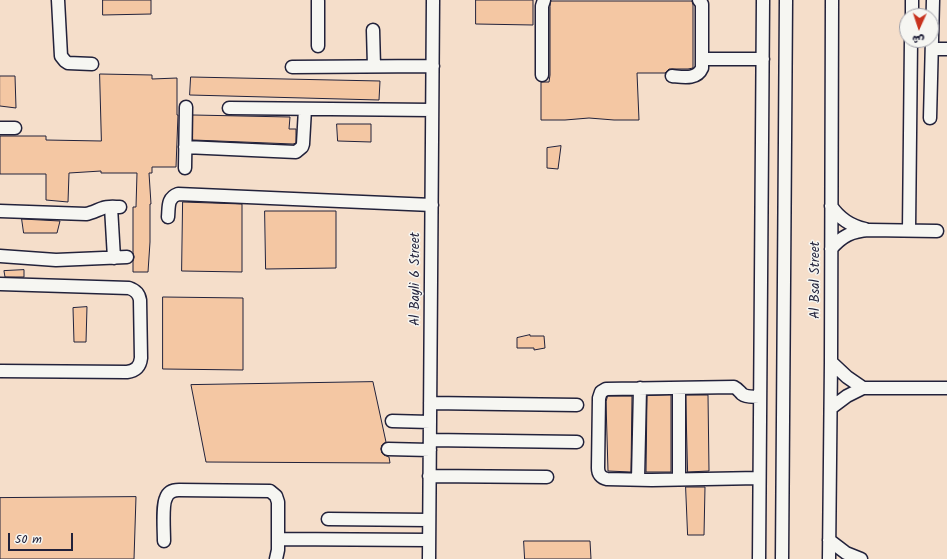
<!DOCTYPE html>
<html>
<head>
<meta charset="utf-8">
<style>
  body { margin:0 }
  #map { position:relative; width:947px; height:559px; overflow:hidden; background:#f5e8da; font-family:Kalam,"Playpen Sans Arabic",sans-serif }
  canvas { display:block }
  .north { position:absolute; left:899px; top:8px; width:40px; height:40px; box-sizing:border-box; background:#f6f6f2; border:1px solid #a1a1a9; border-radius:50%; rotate:183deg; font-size:11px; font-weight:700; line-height:16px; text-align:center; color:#22223b }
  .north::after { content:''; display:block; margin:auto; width:14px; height:18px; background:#c8321e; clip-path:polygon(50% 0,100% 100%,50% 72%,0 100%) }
  .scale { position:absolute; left:8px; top:533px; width:65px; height:18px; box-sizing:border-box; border:2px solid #22223b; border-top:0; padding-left:5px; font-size:12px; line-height:14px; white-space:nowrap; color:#22223b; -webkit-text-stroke:3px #f6f6f2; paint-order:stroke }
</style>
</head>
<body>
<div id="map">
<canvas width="947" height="559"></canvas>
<div class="north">ش</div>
<div class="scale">50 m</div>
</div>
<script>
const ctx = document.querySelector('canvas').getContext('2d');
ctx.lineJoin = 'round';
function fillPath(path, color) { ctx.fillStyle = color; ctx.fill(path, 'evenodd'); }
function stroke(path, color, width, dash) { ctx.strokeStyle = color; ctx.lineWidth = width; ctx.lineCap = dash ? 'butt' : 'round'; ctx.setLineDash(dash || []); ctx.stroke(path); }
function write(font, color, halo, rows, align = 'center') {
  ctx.font = font + ' Kalam,sans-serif'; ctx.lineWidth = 3; ctx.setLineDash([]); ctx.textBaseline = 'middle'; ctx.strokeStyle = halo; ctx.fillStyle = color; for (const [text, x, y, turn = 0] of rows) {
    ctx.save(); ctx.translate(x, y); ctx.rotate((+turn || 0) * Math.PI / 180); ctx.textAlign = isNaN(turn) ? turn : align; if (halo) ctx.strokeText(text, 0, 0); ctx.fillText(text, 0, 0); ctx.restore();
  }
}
const built = new Path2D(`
  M0 0H947V559H0ZM907 16H931V40H907Z`);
const building = new Path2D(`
  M103 0H151V14L103 15Z
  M476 0H533V25L476 24Z
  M551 1H692L693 5V68L688 69H669L665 73H637L639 120H614L589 118 565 120H541V82H549L550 75V7Z
  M100 74 152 75V79L177 78V115H178L176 167H152V173H149L151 204H150V242L148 272H133V261L134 257 133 253V207H136L137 173H101V171L69 173 68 202 46 200V174H0V136H46V140L101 141Z
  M0 76H15L16 108 0 106Z
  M191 77 380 81 379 100 190 95Z
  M193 115 290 117 289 129H296V143L293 144 193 140Z
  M337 124H371V142L338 141Z
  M561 146 558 169 547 168V148Z
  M183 202 242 204V272L182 271Z
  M265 211H336V268L266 269Z
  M22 219 60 221 57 233H24Z
  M24 270V277H5L4 271Z
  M163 297 243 298V370L163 369Z
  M87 307 86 342H74L73 308Z
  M530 335V336H544L545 348 534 350V348H517V338Z
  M373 382 386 442 382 445 381 449 382 453 384 455 389 457 390 463 206 462 191 385Z
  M671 395V472H646L647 396Z
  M686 395H708L709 471 688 472Z
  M608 396H632L631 472 608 471 606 402Z
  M686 487H705L704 535H688Z
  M136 497 134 559H0V498Z
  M524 541H590L591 559H525Z`);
const minor = new Path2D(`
  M58 0 61 56 65 61 68 63 92 64
  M912 16V0
  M373 30 374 66
  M318 46V1
  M932 49H947
  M702 59H763
  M292 67 433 66
  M542 75V6L544 0
  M672 76C683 77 697 80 702 68V4L699 0
  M229 108 432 110
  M930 118 933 0
  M0 128H15
  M185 147 296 152 302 147 303 144 305 109
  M185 168 186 107
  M831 206C840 219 850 226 865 229
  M111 207 114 258
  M0 211 86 214C92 213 97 210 103 208 108 206 115 207 120 207
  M168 217C169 207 167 198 178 194L432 205
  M909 230 911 40
  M831 249C842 236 852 231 869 230L937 231
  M0 256 56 260 127 257
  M0 284 129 288C135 290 139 293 140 300L141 358C140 367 135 371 127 372L0 371
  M831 362 847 377 863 388
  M679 388V479
  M430 403 577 405
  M831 408 847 396 863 388H947
  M392 421 430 422
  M430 440 577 442
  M388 449 430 450
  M429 476 547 477
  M759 478 652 480 607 479C601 478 598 474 598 468L599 398 601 392 606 389 734 387C738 389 739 391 742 394 747 398 754 396 760 397
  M638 479 640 388
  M328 519 429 520
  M278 539 429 540
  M829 540 846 553 861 559
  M164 541C164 531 162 505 166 498 168 492 173 490 179 490L270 491 276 496 278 502V550L276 559
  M429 559 433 0
  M759 559 763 0
  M782 559 786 0
  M829 559 831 362 832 0`);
const streetNames = [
  ["Al Bayli 6 Street",417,279,-90],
  ["Al Bsal Street",817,280,-90]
];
fillPath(built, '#f5deca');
fillPath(building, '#f4c7a3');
stroke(building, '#22223b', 1);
stroke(minor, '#22223b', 15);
stroke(minor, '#f6f6f2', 12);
write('13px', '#22223b', '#f6f6f2', streetNames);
</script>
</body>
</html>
